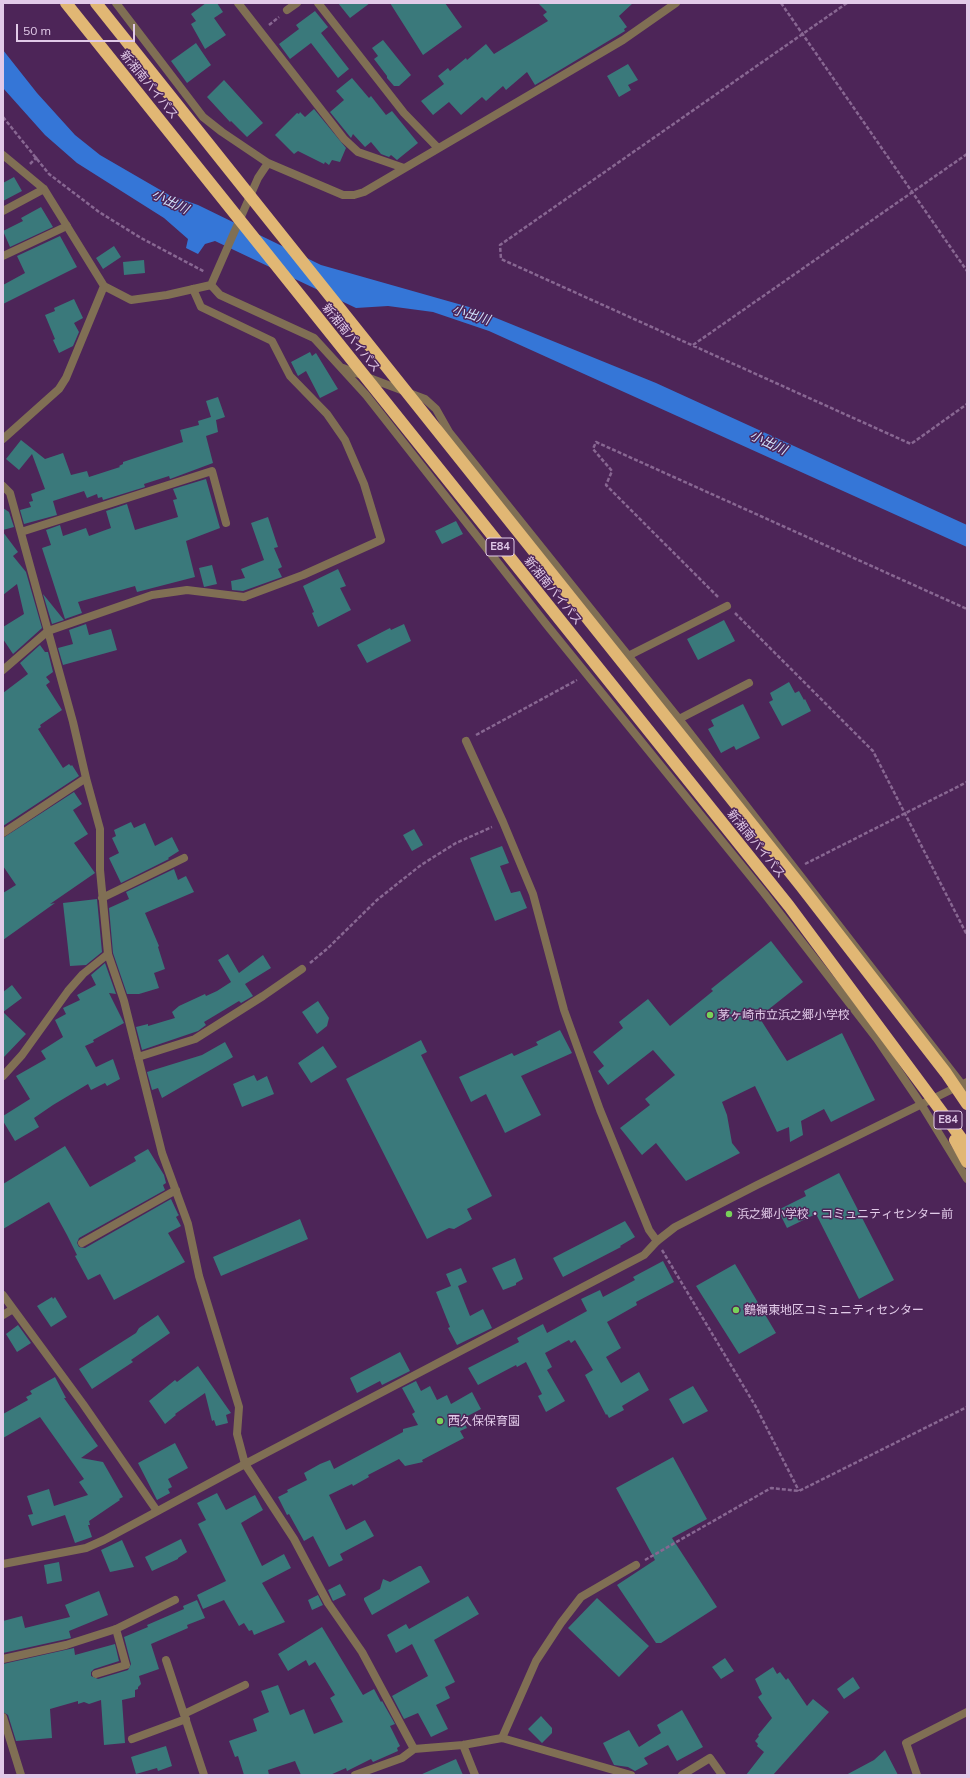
<!DOCTYPE html>
<html>
<head>
<meta charset="utf-8">
<style>
  body { margin:0 }
  #map { position:relative; width:970px; height:1778px; overflow:hidden; background:#4d2558; font-family:Mulish,sans-serif }
  canvas { display:block }
  .frame { position:absolute; inset:0; border:4px solid #e1cae8; pointer-events:none }
  .scale { position:absolute; left:16px; top:24px; width:119px; height:18px; box-sizing:border-box; border:2px solid #e1cae8; border-top:0; padding-left:5px; font-size:12px; line-height:14px; white-space:nowrap; color:#e1cae8; -webkit-text-stroke:3px #4d2558; paint-order:stroke }
</style>
</head>
<body>
<div id="map">
<canvas width="970" height="1778"></canvas>
<div class="frame"></div>
<div class="scale">50 m</div>
</div>
<script>
const ctx = document.querySelector('canvas').getContext('2d');
ctx.lineJoin = 'round';
function fillPath(path, color) { ctx.fillStyle = color; ctx.fill(path, 'evenodd'); }
function stroke(path, color, width, dash) { ctx.strokeStyle = color; ctx.lineWidth = width; ctx.lineCap = dash ? 'butt' : 'round'; ctx.setLineDash(dash || []); ctx.stroke(path); }
function write(font, color, halo, rows, align = 'center') {
  ctx.font = font + ' Mulish,"Noto Sans JP",sans-serif'; ctx.lineWidth = 3; ctx.setLineDash([]); ctx.textBaseline = 'middle'; ctx.strokeStyle = halo; ctx.fillStyle = color; for (const [text, x, y, turn = 0] of rows) {
    ctx.save(); ctx.translate(x, y); ctx.rotate((+turn || 0) * Math.PI / 180); ctx.textAlign = isNaN(turn) ? turn : align; if (halo) ctx.strokeText(text, 0, 0); ctx.fillText(text, 0, 0); ctx.restore();
  }
}
const water = new Path2D(`
  M3 50 37 93 75 135 100 155 169 195 198 205 321 265 469 307 656 383 967 525V547L489 331 433 312 388 306 356 308 215 241 205 244 198 254 186 248 188 239 164 218 77 163 45 135 3 88Z`);
const building = new Path2D(`
  M206 3H217L223 12 214 18 226 35 205 49 191 24 196 21 191 14Z
  M338 3H370L350 18Z
  M390 3H445L462 27 423 55Z
  M538 3H633L619 16 627 27 624 29 625 31 535 85 527 72 506 90 503 86 486 101 482 97 461 115 449 102 433 115 421 101 444 84 438 76 448 68 450 71 466 58 467 60 486 44 494 54 548 21 543 15 547 12Z
  M315 11 328 27 321 33 349 69 338 78 311 43 290 59 279 44 299 29 296 25Z
  M383 40 411 75 399 86H394L387 78V76L374 59 378 56 372 48Z
  M196 43 211 65 187 83 171 61Z
  M628 64 638 80 628 85 631 90 619 97 607 76Z
  M352 78 369 98 371 96 386 115 392 111 418 143 397 160 391 155 389 157 381 154 371 142 365 147 353 134 351 138 330 112 344 100 336 91Z
  M224 80 263 123 247 137 231 121 230 122 207 97Z
  M314 109 346 148 340 162 332 160 329 165 325 162 324 164 298 151 294 154 275 135 297 113 299 114 300 112 305 117Z
  M14 177 22 191 3 201V183Z
  M41 207 53 227 10 247 3 231 23 221 21 218Z
  M60 236 77 267 3 304V285L25 273 17 256Z
  M114 246 121 257 103 269 96 258Z
  M144 260 145 273 124 275 123 262Z
  M74 299 83 318 74 323 79 332 73 346 59 353 53 340 55 339 45 315 55 311 54 308Z
  M310 352 312 356 316 353 338 389 320 398 306 371 298 376 291 362Z
  M218 397 225 417 216 420 218 432 206 436 213 463 170 479 169 476 144 484 145 487 103 500 102 497 98 498 97 494 87 498 84 491 53 501 57 515 24 524 20 510 31 507 29 502 33 501 31 494 45 489 32 454 19 470 6 459 21 440 45 459 63 453 71 475 87 471 89 477 120 467 119 466 123 464V462L183 442 180 430 199 425 198 421 211 417 206 401Z
  M206 479 220 528 186 541 195 577 137 592 135 586 78 602 82 613 65 619 42 548 51 545 46 530 60 525 63 536 86 528 89 536 111 528 106 511 127 504 135 530 178 517 173 500 177 499 173 489Z
  M3 508 9 512 14 527 3 530Z
  M268 517 278 547 274 548 282 567 278 569 282 577 243 591 232 590 231 581 245 578 241 569 264 560 251 523Z
  M456 521 463 534 442 544 435 531Z
  M3 532 18 552 13 556 26 572 42 628 13 654 3 639V627L24 614 17 584 3 595Z
  M212 565 217 584 204 587 199 568Z
  M338 569 346 586 340 588 351 610 318 627 312 613 314 612 303 586Z
  M43 594 64 620 52 624Z
  M724 620 735 641 698 660 687 639Z
  M86 624 89 635 111 629 117 650 63 665 58 648 73 644 69 630Z
  M404 624 411 641 367 663 357 645 390 628 391 630Z
  M40 645 45 652H48L53 672 46 677 50 682 46 685 62 710 40 725 41 727 38 729 63 768 69 764 71 766 72 765 79 776 3 826V693L28 674 20 663Z
  M789 682 795 693 799 691 804 700 805 699 811 711 782 726 769 702 773 700 770 693Z
  M743 704 760 738 736 750 734 746 721 753 708 729 714 726 711 720Z
  M74 792 82 804 73 810 88 834 74 843 95 873 50 904 55 903 3 940V893L16 885 3 866V838Z
  M131 822 134 828 145 823 155 846 172 837 179 851 168 858 169 859 121 883 109 858 119 853 112 838 116 836 114 830Z
  M414 829 423 845 412 851 403 835Z
  M502 846 509 863 500 866 511 893 520 891 527 908 495 921 470 858Z
  M174 869 178 880 186 876 194 892 145 913 159 946 158 947 165 969 154 973 159 988 139 994H127L113 953 109 908 129 899 126 892Z
  M97 899 102 952 86 965 70 966 63 903Z
  M771 941 803 982 759 1017 787 1061 842 1033 875 1100 831 1122 824 1109 801 1121 803 1135 790 1142 789 1127 777 1132 755 1086 722 1102 727 1115 732 1143 740 1153 686 1181 656 1143 642 1155 620 1128 650 1105 645 1099 675 1075 653 1050 608 1085 598 1071 604 1066 593 1052 623 1028 619 1022 648 999 670 1026 713 991 711 989Z
  M228 954 239 973 263 955 271 968 245 984 253 996 241 1003 239 1001 204 1022 206 1025 198 1031 142 1050 136 1027 148 1024V1026L175 1018 172 1012 179 1006 205 994 206 996 217 991 231 982 218 960Z
  M105 963 116 994 109 993 124 1023 93 1040 94 1042 85 1046 96 1067 113 1059 120 1079 107 1086 105 1083 91 1090 88 1084 53 1105 34 1118 39 1127 15 1141 3 1121V1116L30 1099 16 1076 46 1059 41 1051 63 1037 55 1020 66 1014 63 1008 80 1000 77 995 96 985 91 975Z
  M12 985 22 998 3 1012V992Z
  M318 1001 329 1018 327 1026 317 1034 302 1012Z
  M3 1012 26 1034 3 1058Z
  M560 1030 572 1053 521 1076 541 1115 505 1133 486 1094 471 1102 459 1077 512 1053 514 1056 538 1045 536 1042Z
  M421 1040 427 1052 421 1055 492 1196 467 1209 472 1219 454 1229 449 1228 427 1239 346 1079Z
  M225 1042 233 1057 162 1098 158 1088 152 1090 147 1072 202 1055Z
  M323 1046 337 1067 311 1083 298 1063Z
  M254 1075 257 1081 267 1076 274 1094 242 1107 233 1084Z
  M65 1146 90 1187 136 1161 134 1157 148 1149 164 1175 166 1183 163 1185 165 1190 79 1238 77 1243 79 1247 85 1248 171 1199 178 1214 179 1215 176 1217 181 1226 168 1233 185 1262 114 1300 100 1274 88 1280 75 1256 77 1255 67 1235 49 1202 3 1229V1184Z
  M839 1173 894 1280 859 1299 816 1214 787 1228 778 1210 806 1196 804 1191Z
  M300 1219 308 1239 221 1276 213 1257Z
  M625 1221 635 1237 620 1246 621 1247 563 1277 553 1258Z
  M515 1258 523 1279 516 1283V1285L503 1290 492 1268Z
  M663 1261 674 1282 636 1302 637 1305 607 1322 621 1348 606 1357 621 1383 639 1372 649 1390 622 1406 624 1410 609 1418 607 1414 606 1415 585 1375 593 1370 575 1340 571 1343 569 1340 545 1353 552 1367 547 1370 565 1401 546 1412 538 1396 542 1394 526 1362 517 1367 516 1365 478 1385 468 1368 519 1342 517 1338 543 1324 547 1333 587 1311 581 1299 600 1290 603 1297 635 1280 633 1277Z
  M735 1264 776 1333 739 1354 696 1286Z
  M461 1268 467 1282 458 1286 470 1316 483 1309 492 1328 457 1345 448 1328 450 1327 436 1292 451 1286 446 1274Z
  M52 1297 53 1299 55 1297 67 1317 51 1327 37 1306Z
  M158 1315 170 1333 131 1360 133 1362 92 1389 79 1369 136 1333 139 1328Z
  M18 1325 31 1343 17 1352 6 1334Z
  M400 1352 410 1371 382 1385 380 1381 357 1393 350 1378Z
  M198 1366 231 1413 226 1415 228 1423 216 1426 214 1420 212 1421 205 1393 175 1414 176 1415 165 1424 149 1401 175 1380 177 1382Z
  M55 1377 66 1398H64L98 1446 81 1458 103 1462 123 1497 119 1499 120 1500 89 1521 90 1525H88L92 1537 75 1543 65 1515 32 1526 28 1515 33 1514 27 1496 49 1489 54 1506 88 1495 79 1482 84 1479 40 1417 3 1438V1414L28 1400 26 1397 32 1394 30 1391Z
  M416 1381 421 1391 430 1386 437 1400 447 1395 451 1404 472 1392 481 1409 462 1419 467 1428 460 1431 464 1438 422 1460 423 1462 405 1466 399 1459 368 1475 369 1477 353 1486 352 1484 329 1495 346 1530 365 1520 374 1536 340 1554 343 1560 329 1567 313 1536 304 1541 289 1514 287 1515 278 1497 288 1492 287 1490 307 1480 304 1473 320 1464 330 1460 334 1469 403 1432V1429L418 1425 412 1414 415 1412 402 1388Z
  M693 1386 708 1411 683 1424 669 1399Z
  M175 1443 188 1468 168 1479 172 1487 168 1489 170 1493 157 1500 138 1463Z
  M673 1457 707 1519 672 1538 717 1607 661 1643H656L617 1585 655 1560 616 1488Z
  M217 1493 226 1510 255 1495 263 1510 241 1523 262 1566 284 1554 291 1568 262 1583 285 1622 254 1635 252 1630 249 1631 244 1623 239 1626 224 1600 203 1609 197 1595 226 1581 198 1524 206 1520 197 1503Z
  M181 1539 187 1552 178 1558V1559L152 1571 145 1557Z
  M122 1540 134 1567 110 1572 101 1550Z
  M59 1562 62 1581 47 1584 44 1565Z
  M419 1566H421L430 1582 372 1615 364 1600V1598L380 1589 383 1579 390 1582Z
  M340 1584 346 1595 333 1601 328 1590Z
  M99 1591 108 1615 69 1631 71 1638 3 1653V1621L22 1616 25 1628 70 1617 65 1605Z
  M318 1595 323 1605 312 1610 308 1600Z
  M468 1596 479 1614 434 1640 455 1682 445 1687 450 1698 436 1705 448 1729 431 1737 418 1713 404 1719 392 1696 428 1676 412 1644 396 1653 387 1635 406 1624 409 1629Z
  M597 1598 649 1646 619 1677 568 1628Z
  M197 1600 205 1618 187 1625 188 1628 151 1644 159 1669 139 1676 141 1684 138 1687V1689L135 1690V1697L122 1700 125 1743 104 1745 101 1700 89 1704 84 1702 78 1704V1701L50 1709 52 1738 16 1741 8 1715 3 1712V1664L74 1648 75 1655 115 1644 119 1661 94 1669 91 1672V1676L98 1679 128 1670 131 1664 124 1637 148 1627 147 1625 184 1609 183 1606Z
  M322 1627 363 1695 374 1689 381 1702 382 1701 395 1724 390 1726 400 1746 397 1748 398 1751 373 1762 371 1759 347 1771 346 1768 330 1775H301L295 1761 268 1770 269 1775H244L238 1756 235 1757 229 1741 257 1731 253 1719 269 1712 261 1691 278 1685 290 1715 304 1709 314 1734 343 1722 330 1698 335 1695 315 1662 309 1666 306 1660 288 1671 278 1654Z
  M725 1658 734 1671 721 1679 712 1667Z
  M773 1667 777 1674 780 1672 786 1680 788 1678 807 1706 813 1699 829 1712 773 1775H746L764 1752 757 1746 758 1744 755 1741 759 1736 758 1735 772 1718 758 1697 762 1694 755 1679Z
  M853 1677 860 1688 844 1699 837 1689Z
  M682 1710 703 1747 677 1761 668 1745 644 1758 648 1764 635 1771 628 1767 614 1765 603 1743 629 1730 639 1747 661 1733 657 1725Z
  M541 1716 552 1728V1733L542 1743 528 1729Z
  M166 1746 172 1766 158 1771 157 1768 136 1774 131 1757Z
  M885 1750 898 1775H846L874 1760Z
  M456 1759 463 1775H420Z`);
const path = new Path2D(`
  M781 3 967 271
  M847 3 500 245 501 259 911 444 967 404
  M269 25 279 17
  M3 117 49 174 99 212 141 238 205 272
  M30 164 37 157
  M693 345 967 154
  M718 597 606 485 612 471 593 449 596 442 967 609
  M735 613 873 751 967 935
  M476 735 577 680
  M805 864 967 782
  M310 963 328 948 377 900 421 865 456 843 492 827
  M662 1250 756 1407 799 1491
  M645 1560 771 1488 799 1491 967 1407`);
const service = new Path2D(`
  M3 256 67 226
  M193 289 201 307 272 341 290 376 327 414 345 440 364 484 381 540 303 575 244 597
  M3 486 10 493 73 722 86 778 100 829V870L108 954
  M21 532 212 471 226 523
  M628 656 727 606
  M3 833 86 778
  M102 898 184 858
  M138 1057 195 1039 263 996 302 969
  M96 1674 126 1665 116 1629
  M502 1738 536 1661 561 1623 581 1597 636 1565`);
const minor = new Path2D(`
  M116 3 203 117 222 132 268 163 258 178 211 285 220 295 314 338 366 395 546 624 764 893 877 1039 921 1104 967 1179
  M238 3 344 139 358 152 404 168
  M318 3 404 113 438 148
  M287 10 297 3
  M3 155 44 189 104 286 131 300 167 295 211 285
  M268 163 343 195H354L364 192 623 40 676 3
  M3 211 44 189
  M343 368 425 399 436 409 449 432 679 719 967 1091
  M3 439 59 389 66 378 104 286
  M3 670 48 631 152 595 187 590 244 597
  M679 719 749 683
  M3 1076 22 1055 68 991 83 974 108 954 124 1001 162 1153 188 1224 199 1276 239 1407 237 1434 245 1464 294 1539 328 1603 362 1652 414 1749
  M82 1243 176 1190
  M3 1295 83 1404 157 1511
  M3 1315 13 1309
  M3 1564 86 1548 104 1540 245 1464 644 1255 657 1241 649 1230 600 1110 564 1010 533 894 503 822 466 741
  M3 1659 66 1645 116 1629 175 1600
  M166 1660 204 1775
  M184 1714 245 1685
  M3 1717 21 1775
  M132 1739 186 1719
  M463 1745 475 1775
  M355 1775 402 1758 414 1749 463 1745 502 1738 631 1775
  M682 1775 710 1758 722 1775
  M917 1775 906 1743 967 1712`);
const tertiary = new Path2D(`
  M657 1241 675 1227 757 1185 967 1082`);
const motorwayBridge = new Path2D(`
  M66 3 789 906 967 1146
  M96 3 801 886 946 1073 967 1104
  M955 1140 967 1162`);
const markers = [
  [710,1015,4,"#78d259"],
  [729,1214,4,"#78d259"],
  [736,1310,4,"#78d259"],
  [440,1421,4,"#78d259"]
];
const shields = [
  [500,547,28],
  [948,1120,28]
];
const shieldNames = [
  ["E84",500,547],
  ["E84",948,1120]
];
const streetNames = [
  ["新湘南バイパス",149,85,51],
  ["新湘南バイパス",351,338,51],
  ["新湘南バイパス",553,591,51],
  ["新湘南バイパス",756,844,51]
];
const poiNames = [
  ["茅ヶ崎市立浜之郷小学校",718,1015],
  ["浜之郷小学校・コミュニティセンター前",737,1214],
  ["鶴嶺東地区コミュニティセンター",744,1310],
  ["西久保保育園",448,1421]
];
const waterNames = [
  ["小出川",170,202,26],
  ["小出川",471,315,17],
  ["小出川",768,443,25]
];
fillPath(water, '#3576d7');
fillPath(building, '#3a797b');
stroke(path, '#886792', 2.5, [4, 2]);
stroke(service, '#806f54', 8);
stroke(minor, '#806f54', 8);
stroke(tertiary, '#806f54', 8);
stroke(motorwayBridge, '#e1b774', 12);
for (const [x, y, r, color] of markers) { const dot = new Path2D(); dot.arc(x, y, r, 0, 2 * Math.PI); ctx.fillStyle = color; ctx.fill(dot); stroke(dot, '#4d2558', 1.5); }
for (const [x, y, w] of shields) { const box = new Path2D(); box.roundRect(x - w / 2, y - 9, w, 18, 3); ctx.fillStyle = '#4d2558'; ctx.fill(box); stroke(box, '#e1cae8', 1); }
write('bold 11px', '#e1cae8', null, shieldNames);
write('12px', '#e1cae8', '#4d2558', streetNames);
write('12px', '#e1cae8', '#4d2558', poiNames, 'left');
write('italic 13px', '#d1e2fb', '#4d2558', waterNames);
</script>
</body>
</html>
